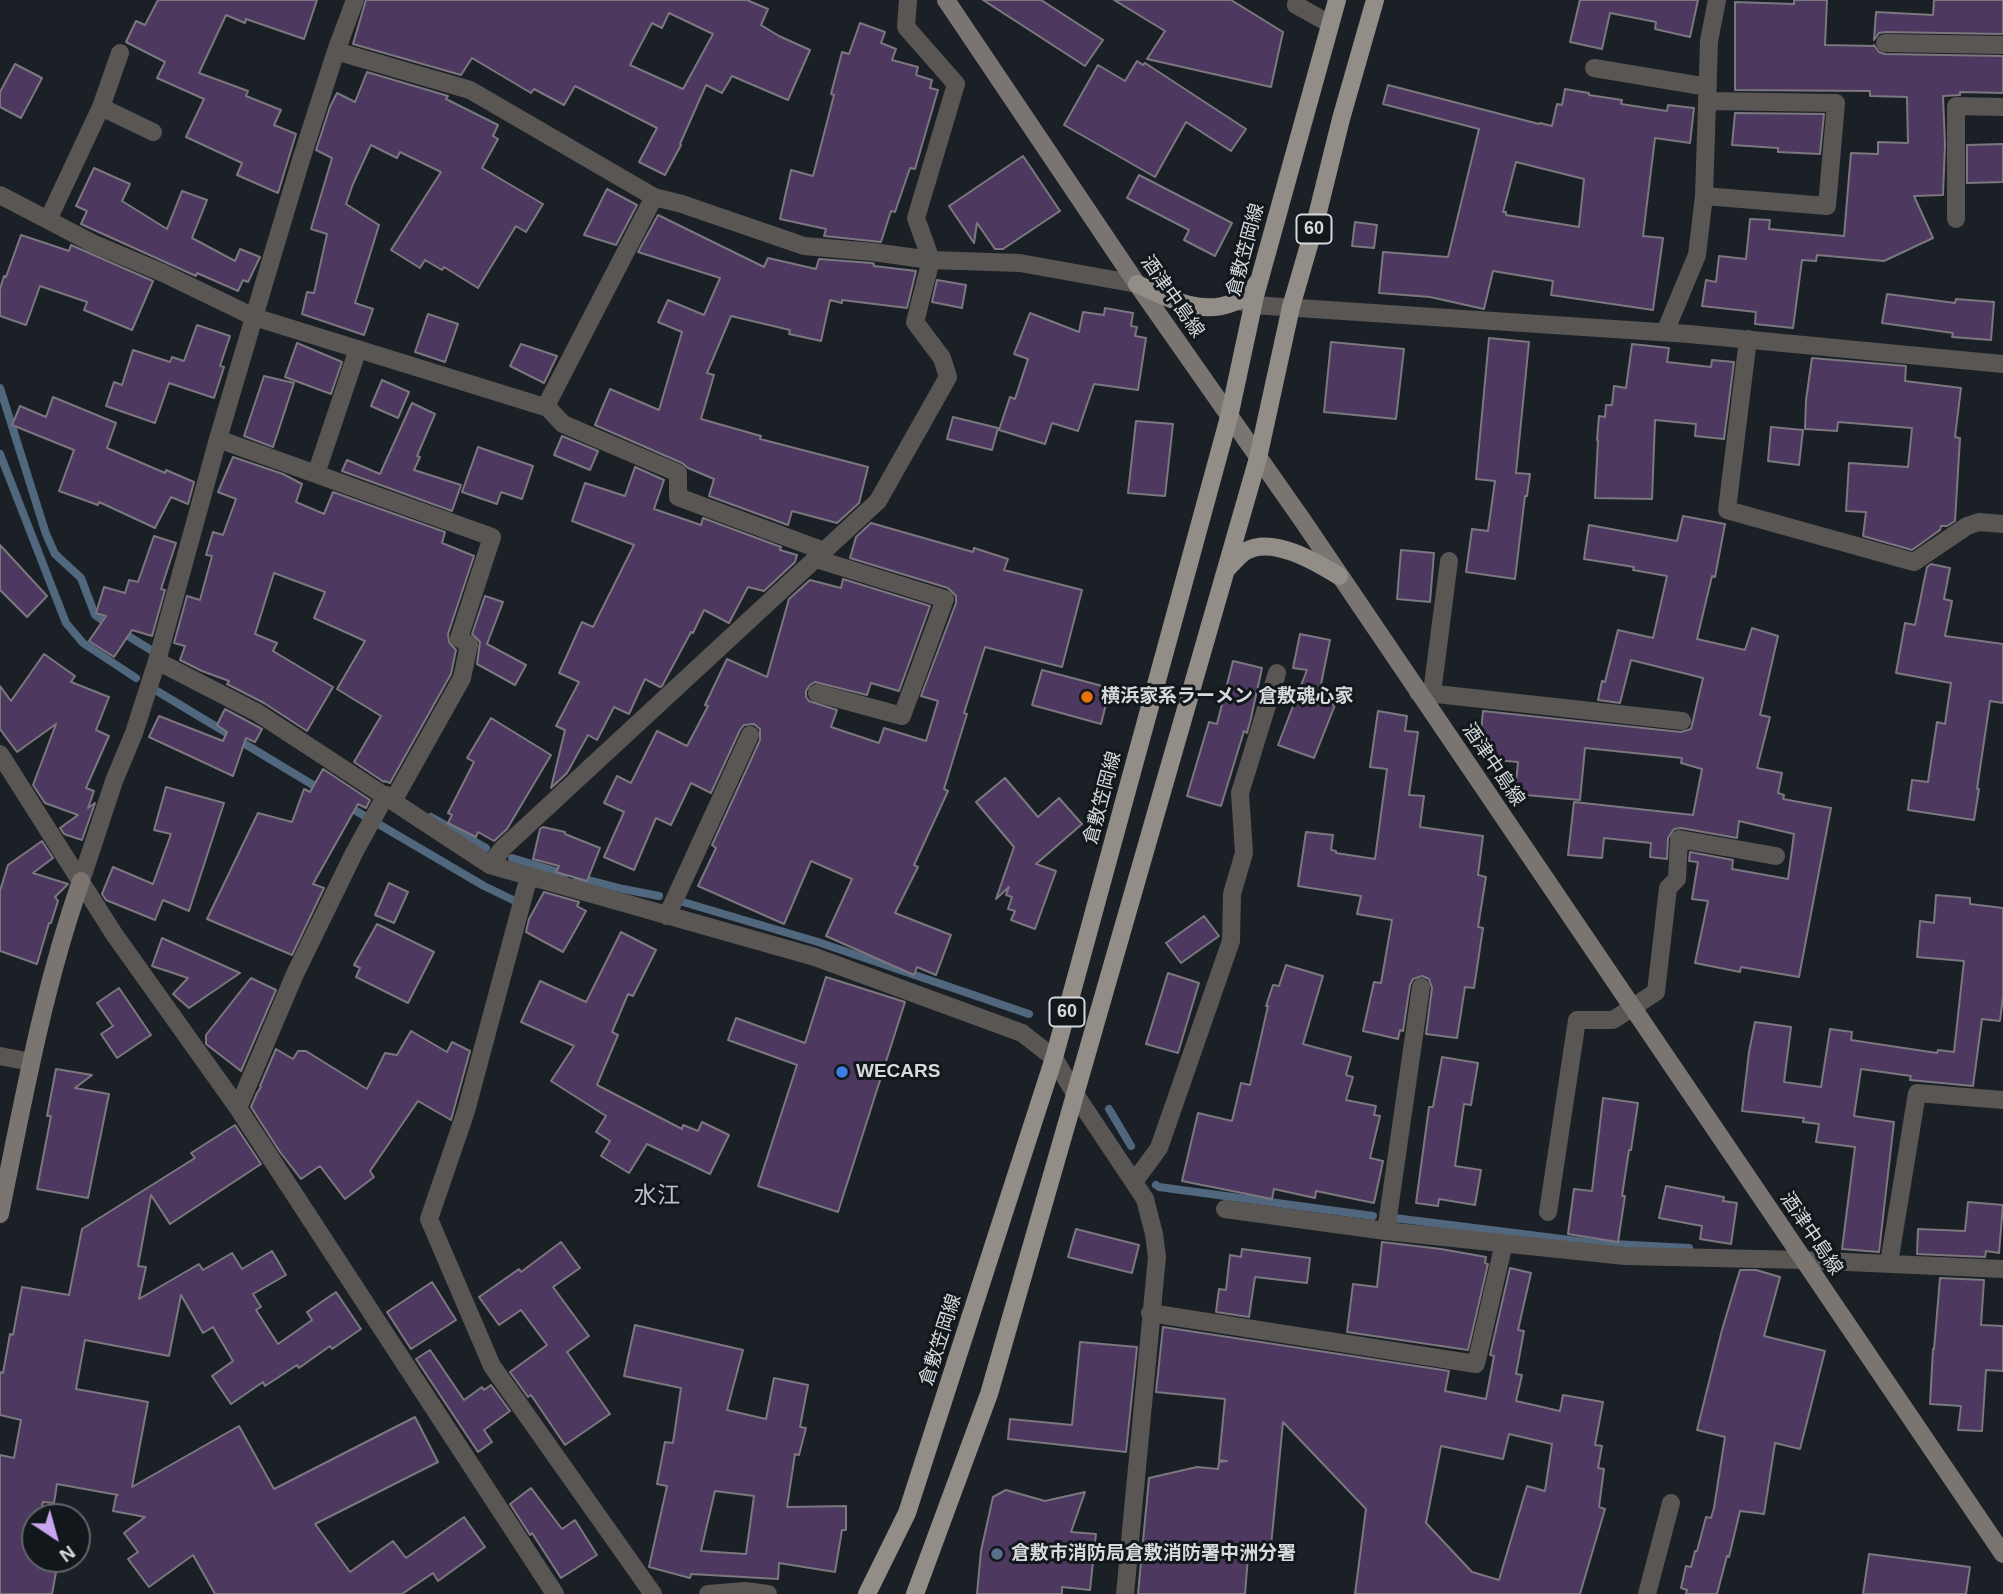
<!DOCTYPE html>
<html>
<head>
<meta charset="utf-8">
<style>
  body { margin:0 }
  #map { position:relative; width:2003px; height:1594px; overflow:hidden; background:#1b2026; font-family:Helvetica,sans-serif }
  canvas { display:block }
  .north { position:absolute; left:21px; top:1503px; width:70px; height:70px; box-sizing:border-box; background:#12171c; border:2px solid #606569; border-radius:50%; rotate:144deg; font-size:19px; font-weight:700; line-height:28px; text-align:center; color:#d6dadd }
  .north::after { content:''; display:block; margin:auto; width:24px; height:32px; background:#c8a6ef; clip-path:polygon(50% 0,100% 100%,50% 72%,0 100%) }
</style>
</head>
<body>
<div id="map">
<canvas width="2003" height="1594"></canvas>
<div class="north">N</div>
</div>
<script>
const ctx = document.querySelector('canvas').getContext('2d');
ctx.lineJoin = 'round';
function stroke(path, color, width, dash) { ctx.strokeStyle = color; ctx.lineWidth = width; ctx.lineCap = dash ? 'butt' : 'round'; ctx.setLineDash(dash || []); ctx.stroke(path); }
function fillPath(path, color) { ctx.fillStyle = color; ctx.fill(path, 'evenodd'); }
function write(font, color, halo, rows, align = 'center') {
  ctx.font = font + ' Helvetica,"Noto Sans JP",sans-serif'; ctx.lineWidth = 6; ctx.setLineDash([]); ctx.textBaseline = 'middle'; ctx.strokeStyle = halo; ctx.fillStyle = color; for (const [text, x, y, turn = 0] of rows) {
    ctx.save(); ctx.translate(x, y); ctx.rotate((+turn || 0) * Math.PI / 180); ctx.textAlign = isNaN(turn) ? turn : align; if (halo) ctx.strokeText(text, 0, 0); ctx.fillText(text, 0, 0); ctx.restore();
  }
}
const stream = new Path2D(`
  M0 388 46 534 55 554 81 578 95 615 109 625
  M0 454 66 623 83 643 136 678
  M120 631 151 650
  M157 691 323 791
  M346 805 484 886 513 900
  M431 817 486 848
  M512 858 565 874
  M577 877 623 889 659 896
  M683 902 818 942 1029 1014
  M1109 1109 1131 1146
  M1156 1185 1159 1187 1373 1216
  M1394 1218 1594 1243 1689 1248`);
const building = new Path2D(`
  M158 0H317L304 39 246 19 245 23 226 15 199 73 248 91 246 96 281 110 274 125 296 134 278 193 237 175 242 163 186 137 204 99 157 78 165 62 126 42 136 21 145 25Z
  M366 0H747L768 9 761 25 779 36 810 50 788 100 732 76 722 93 706 85 680 144 681 145 665 175 639 162 657 128 575 86 564 105 534 89 531 93 472 58 461 75 353 44ZM669 13 713 34 683 89 630 65 652 23 662 28Z
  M983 0H1041L1103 40 1085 66Z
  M1114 0H1231L1283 32 1271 87 1147 59 1165 31Z
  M1580 0H1698L1690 37 1655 29 1656 22 1610 13 1602 49 1570 42Z
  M1794 0H1827L1825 45 1874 46V45L1879 52 1885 54 2003 56V93L1960 92V95L1943 96 1945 145 1943 195 1914 196 1933 238 1884 261 1817 255 1816 261 1802 260 1793 328 1755 324 1756 312 1702 306 1706 280 1716 282 1719 256 1746 259 1750 219 1770 220 1769 229 1844 236 1851 153 1878 154V142L1908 143 1907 97 1870 96V91L1735 90V2L1794 4Z
  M1934 0H2003V34L1885 32 1879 33 1874 40 1876 12 1933 15Z
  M860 23 885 32 881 43 896 49 892 60 918 67 916 75 932 80 930 88 938 90 915 169 910 168 895 212 891 211 881 242 824 236 826 229 780 219 791 170 813 176 834 95 831 94 842 52 849 54Z
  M1137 61 1143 65 1145 63 1246 129 1231 151 1186 122 1155 177 1064 125 1098 65 1125 81Z
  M15 64 42 78 21 118 0 107V92Z
  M367 72 448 96 446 99 498 125 493 136 498 139 482 168 543 204 526 232 516 226 478 288 444 267 442 270 425 260 420 268 391 250 441 172 400 152 397 158 371 145 353 184 346 204 379 225 355 303 373 309 364 335 302 314 307 292 314 293 327 234 311 229 332 158 316 150 330 107 337 93 355 102Z
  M1388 85 1539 124 1540 123 1552 126 1557 104 1562 105 1565 89 1589 93V95L1622 100 1621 104 1667 111 1668 105 1694 108 1690 143 1655 138 1643 236 1663 238 1653 310 1551 295 1553 281 1493 271 1484 309 1430 297 1379 293 1383 252 1448 257 1479 129 1383 104ZM1516 162 1584 179 1579 227 1506 215V212H1503Z
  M1735 113 1824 114 1820 154 1778 152V148L1732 145Z
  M2003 144V182L1967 183V145Z
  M1023 156 1060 211 1003 249H995L977 223 974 243 949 206Z
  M94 168 130 184 122 201 167 229 182 191 207 200 192 238 235 261 240 249 260 257 248 282 243 280 238 291 197 273 196 276 81 224 87 211 76 206Z
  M1139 175 1232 223 1215 256 1184 240 1189 230 1127 198Z
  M607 189 637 205 616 245 584 235Z
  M658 215 764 267 768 258 816 269 819 259 872 263 874 264V266L916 271 907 308 842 300V303L830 300 821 341 789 334 790 330 731 316 707 373 714 375 701 419 761 436 760 439 868 467 859 503 837 523 792 511 788 525 709 496 714 479 688 468 682 463 595 425 610 389 659 410 682 332 658 322 668 300 704 315 720 278 638 252Z
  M1355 222 1377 225 1374 248 1352 246Z
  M21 235 69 251 71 245 153 281 132 330 84 310 87 302 40 286 26 325 0 316V289L4 276 6 277Z
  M937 280 966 285 962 308 932 302Z
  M1887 294 1955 303 1956 299 1994 302 1991 340 1952 337 1953 333 1882 323Z
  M1105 308 1133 313 1131 326 1137 327 1135 336 1146 338 1138 390 1094 384 1078 431 1052 423 1045 444 999 430 1010 397 1015 399 1028 359 1014 354 1030 313 1079 332 1083 312 1104 315Z
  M428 314 458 324 445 362 415 352Z
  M197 325 230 336 220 366 224 367 214 398 169 383 155 423 106 406 114 382 122 385 133 350 170 362 172 357 184 361Z
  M1489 338 1529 342 1516 473 1530 474 1527 496H1525L1515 579 1466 572 1472 529 1488 531 1495 481 1476 479Z
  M1331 342 1404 349 1396 419 1324 412Z
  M297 343 342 362 331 394 285 377Z
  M521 344 557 356 544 383 510 366Z
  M1632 344 1669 348 1667 362 1711 367 1712 360 1734 362 1724 439 1695 436 1696 424 1655 420 1652 499 1595 498 1598 440H1597L1599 416 1605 417 1606 405H1612L1614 386 1626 388Z
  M1812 358 1906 366 1905 381 1961 388 1955 437 1960 438 1955 521 1947 526H1941L1940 530 1912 550 1863 536 1866 512 1846 511 1849 463 1908 467 1912 428 1838 422 1837 431 1805 429 1806 400Z
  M264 376 294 383 273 447 244 436Z
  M382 380 409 392 398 418 371 406Z
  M53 397 116 423 107 448 165 473 166 470 194 482 188 504 171 497 155 528 99 502 98 505 59 491 74 450 12 425 20 406 46 417Z
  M412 403 435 414 417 456 420 457 414 470 461 485 452 511 342 471 347 460 380 474Z
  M953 417 998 428 992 450 947 439Z
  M1136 421 1173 424 1165 496 1128 493Z
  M1771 427 1803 430 1799 465 1768 461Z
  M562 436 598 451 590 470 554 455Z
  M478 447 533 466 522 499 501 492 497 504 462 492Z
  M233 457 283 474 302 484 296 502 324 514 333 492 445 532 442 543 474 556 448 634 449 642 456 650 451 674 390 783 385 781 384 782 354 762 381 716 337 689 365 641 314 618 325 592 274 573 255 634 277 643 273 651 333 687 307 731 264 703 227 684 229 681 202 671 180 660 185 646 174 643 187 596 200 600 212 556 206 555 213 532 223 535 236 499 218 492Z
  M635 467 664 480 654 509 701 525 703 518 781 547 780 550 797 555 795 562 764 591 748 587 729 623 704 610 693 633 691 632 662 686 660 687 645 679 629 714 614 707 597 740 588 735 567 773 551 788 565 730 556 726 579 682 559 673 582 622 593 627 634 545 572 521 585 483 625 496Z
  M1683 516 1725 524 1715 577 1712 576 1697 639 1745 650 1752 628 1778 636 1760 715 1770 717 1757 768 1782 773 1778 793 1784 795 1783 799 1831 808 1799 977 1741 967 1740 972 1695 963 1708 901 1692 899 1698 862 1689 861 1690 852 1733 860 1732 869 1788 879 1794 834 1739 821 1737 838 1681 828 1674 829 1668 838 1667 859 1650 857 1651 843 1604 838 1602 858 1568 855 1574 802 1693 815 1702 769 1681 763 1682 758 1585 748 1580 800 1515 794 1518 762 1484 759 1486 733 1481 732 1483 711 1681 732 1691 729 1703 678 1631 660 1620 703 1598 700 1602 681 1605 682 1618 630 1653 638 1667 576 1633 570 1634 567 1584 559 1589 525 1677 541Z
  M871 523 973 552 974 548 1008 559 1004 570 1082 590 1062 667 985 647 964 713 967 714 944 789 948 791 914 865 918 867 895 913 951 935 936 975 917 967 914 975 826 936 852 879 811 861 784 924 698 886 716 848 712 845 760 740V729L754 724 744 725 740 730 711 793 691 783 671 825 656 818 634 870 604 857 624 812 604 803 617 776 631 783 657 731 687 746 708 706 705 705 727 659 767 677 789 599 810 580 841 588 843 579 930 606 899 691 871 683 867 695 815 682 810 685 806 691V697L809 701 837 710 831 727 879 743 884 728 926 741 938 701 921 696 956 603V596L948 588 850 558 856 537Z
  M154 536 176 543 161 589 165 590 152 636 132 630 114 657 89 641 106 616 96 613 104 587 125 593 129 580 138 582Z
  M0 545 47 596 27 617 0 590Z
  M1401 550 1434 553 1430 602 1397 599Z
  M1931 564 1950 568 1944 599 1952 601 1945 636 2003 644V703L1990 701 1977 789H1979L1974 820 1908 810 1912 780 1928 782 1937 722 1945 724 1951 683 1896 673 1905 623 1915 625 1927 567Z
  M485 596 503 602 487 644 526 665 515 685 477 664 480 642 472 634Z
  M1300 634 1330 640 1318 699 1335 705 1314 758 1278 745 1307 670 1293 668Z
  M44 654 75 676 71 682 109 697 96 730 109 736 86 788 94 791 88 808 95 803 82 840 64 834 60 828 78 815 45 803 33 785 56 724 17 752 0 729V686L11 701Z
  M1233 661 1262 668 1251 718 1247 733 1244 731 1221 806 1187 796 1209 722 1217 724Z
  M1042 670 1110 688 1101 724 1032 705Z
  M225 709 262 729 255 742 246 738 233 776 149 737 159 716 223 741 227 732 217 725Z
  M1378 711 1407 716 1405 731 1418 732 1409 795 1424 796 1420 827 1483 836 1478 875 1486 877 1478 927 1483 928 1474 988 1465 987 1457 1038 1426 1034 1432 988 1429 979 1422 976 1413 979 1410 985 1403 1031 1400 1030 1398 1039 1363 1031 1374 982 1381 983 1392 920 1357 914 1361 896 1298 886 1306 832 1333 835 1331 850 1336 851V853L1375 859 1387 769 1370 767Z
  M491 718 551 755 507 829 494 841 478 832 476 837 448 823 452 815 448 813 474 762 467 758Z
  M323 769 370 800 366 808 358 804 313 884 324 888 292 955 207 919 258 813 292 822 304 789 310 792Z
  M1005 778 1038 817 1059 798 1082 824 1036 864 1056 871 1035 929 1011 920 1015 911 1008 909 1012 897 1006 895 1009 887 996 899 1014 847 976 802Z
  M166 787 224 803 189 911 163 900 155 920 106 900 102 894 113 867 153 884 171 834 154 830Z
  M543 827 565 832V834L600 848 587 881 556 872 559 866 533 859 540 829Z
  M42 841 53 858 33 873 68 884 55 897 58 901 51 923H49L37 964 0 951V891L8 865Z
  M389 883 408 892 394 923 375 915Z
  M544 892 579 902 577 906 586 911 563 952 526 932 529 919Z
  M1936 895 1970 898V904L2003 908V996L2000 1021 1982 1019 1973 1086 1910 1080 1911 1076 1861 1069 1854 1116 1894 1122 1879 1252 1842 1249 1855 1147 1816 1142 1819 1124 1803 1122 1804 1118 1742 1111 1749 1052 1755 1022 1791 1027 1784 1082 1821 1087 1830 1029 1852 1032 1851 1040 1937 1053 1938 1050 1954 1052 1964 961 1917 957 1920 921 1934 923Z
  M1204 916 1219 936 1181 963 1166 943Z
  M377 924 434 952 408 1003 356 977 360 968 354 965Z
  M621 932 656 950 633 996 628 994 612 1032 618 1035 597 1085 682 1129 683 1125 698 1131 702 1122 729 1135 710 1174 647 1144 629 1173 601 1156 610 1141 596 1132 606 1116 551 1081 574 1046 521 1022 540 981 586 1002Z
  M162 938 240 973 189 1008 173 994 188 978 152 966Z
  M1286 965 1323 976 1303 1044 1351 1057 1346 1075 1353 1077 1346 1100 1376 1106 1374 1115 1380 1116 1370 1158 1383 1161 1374 1203 1316 1191 1315 1198 1274 1189 1272 1199 1182 1181 1198 1113 1232 1121 1241 1083 1250 1085 1268 1006H1266L1273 985 1279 986Z
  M1168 973 1199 983 1178 1053 1146 1044Z
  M826 977 905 1002 838 1212 758 1186 797 1065 728 1040 736 1018 805 1043Z
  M251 978 276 990 241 1071 206 1044V1035Z
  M119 988 151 1035 117 1058 101 1034 113 1026 97 1003Z
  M411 1031 447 1052 452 1042 470 1051 451 1120 418 1101 370 1171 374 1177 345 1199 320 1166 301 1179 280 1152 251 1107 257 1093 261 1087 260 1086 276 1049 293 1059 298 1051H306L367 1089 385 1053 397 1055Z
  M1442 1057 1478 1063 1471 1105 1464 1104 1455 1166 1481 1170 1475 1205 1439 1199 1438 1206 1416 1203 1429 1107H1433Z
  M56 1069 92 1075 75 1088 109 1094 88 1198 37 1189 51 1116H47Z
  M1603 1098 1638 1103 1631 1150H1629L1622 1196H1625L1618 1242 1568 1234 1574 1189 1592 1191Z
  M235 1125 261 1164 170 1224 151 1195 138 1266 146 1267 139 1299 199 1264 203 1270 232 1253 242 1269 272 1251 286 1275 253 1294 261 1307 256 1310 278 1344 312 1320 307 1312 336 1292 361 1329 332 1349 330 1346 299 1368 297 1365 265 1386 263 1382 231 1404 212 1376 233 1361 213 1327 203 1333 181 1295 169 1356 85 1340 76 1389 148 1402 132 1487 239 1426 274 1489 415 1417 438 1462 315 1524 350 1572 393 1541 406 1558 464 1517 485 1547 438 1581 433 1573 402 1594H215L193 1555 149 1587 128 1559 138 1552 124 1533 145 1517 113 1511 116 1496 118 1495 57 1484 54 1503 43 1502 40 1517H35V1559H40L39 1564 57 1567 52 1594H0V1455L14 1458 21 1420 0 1415V1372L3 1373 10 1334 13 1335 22 1287 69 1295 82 1229 195 1158 191 1153Z
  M1666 1186 1724 1197 1723 1201 1737 1203 1731 1244 1700 1239 1702 1226 1659 1218Z
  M1968 1202 2003 1205 1999 1253 1986 1251 1985 1257 1917 1254 1918 1229 1965 1231Z
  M1076 1229 1139 1245 1132 1273 1068 1257Z
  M561 1242 580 1268 553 1287 589 1336 567 1352 610 1414 565 1445 531 1395 528 1397 510 1372 547 1345 521 1310 499 1325 479 1297 519 1269 521 1272Z
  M1382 1242 1441 1249 1486 1257 1485 1263 1488 1264 1468 1350 1347 1332 1353 1284 1377 1287Z
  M1242 1249 1310 1258 1307 1283 1255 1277 1249 1317 1216 1312 1219 1289 1226 1290 1230 1255 1241 1257Z
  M1510 1268 1531 1273 1518 1330 1524 1331 1516 1374 1522 1375 1516 1401 1560 1411 1563 1395 1603 1402 1595 1445 1602 1446 1598 1468 1604 1469 1599 1507 1605 1509 1580 1594H1355L1366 1509 1283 1422 1271 1546 1249 1544 1245 1594H1138L1149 1478 1197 1467 1218 1469 1219 1462 1227 1461 1219 1460 1225 1399 1156 1392 1163 1327 1449 1371 1445 1391 1486 1399 1494 1356 1490 1355ZM1509 1434 1552 1444 1545 1491 1527 1486 1499 1580 1472 1572 1426 1523 1441 1446 1503 1459Z
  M1740 1270H1756L1780 1277 1764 1336 1825 1351 1800 1449 1775 1443 1764 1514 1740 1511 1729 1557 1727 1556 1717 1594H1686L1687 1590 1681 1588 1686 1566 1691 1567 1695 1551H1697L1706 1517 1711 1518 1714 1508 1725 1437 1697 1430 1722 1330Z
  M1940 1278 1984 1280 1981 1325 2003 1326V1371L1986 1370 1982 1431 1958 1430 1961 1406 1930 1404 1933 1349H1934Z
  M432 1282 456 1320 411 1349 387 1312Z
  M635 1325 743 1350 727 1410 766 1419 774 1378 808 1385 800 1427 806 1428 799 1455 795 1454 787 1507 846 1506V1530H842L835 1572 779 1563 778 1579 691 1574 690 1578 649 1567 667 1486 657 1484 665 1442 673 1443 681 1388 624 1376ZM715 1491 754 1496 746 1554 701 1551Z
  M1080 1342 1137 1347 1126 1452 1008 1439 1010 1419 1072 1425Z
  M430 1350 464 1400 482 1387 484 1390 491 1385 510 1411 484 1430 492 1442 478 1452 416 1359Z
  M531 1488 562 1529 575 1520 597 1555 561 1578 532 1533 530 1535 510 1504Z
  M1006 1490 1045 1501 1085 1492 1071 1532 1096 1534 1090 1590 1062 1587V1594H977L981 1551 993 1497Z
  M1869 1554 1970 1567 1966 1594H1863Z`);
const street = new Path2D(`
  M1297 0 1296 5 1330 24
  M1885 43 2003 45
  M336 51 470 90 654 197 682 204 804 246 873 252 931 260 1020 263 1137 284
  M1594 68 1708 87
  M101 107 153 132
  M0 195 92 243 163 273 254 317 548 408
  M1704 196 1827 206 1836 103 1708 101
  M654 197 549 400 548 408 563 424 678 473V497L824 551
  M1956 219V106L2003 107
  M48 220 101 107 120 53
  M1239 301 1253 305 1689 334 2003 364
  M1665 332 1697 255 1704 196 1709 41 1717 0
  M1748 339 1727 510 1914 562 1967 526 1979 522 2003 524
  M218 439 492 537 459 638 469 645 462 678 393 801
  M316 474 358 349
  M816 559 945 599 902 716 817 693
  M157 661 258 713 490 865 815 957 1022 1033 1054 1058 1075 1094 1145 1199 1154 1234 1157 1257 1125 1594
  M1418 692 1682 721
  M1432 693 1449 561
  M0 754 114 934 238 1108 555 1594
  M490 865 503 848 878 501 948 377 942 358 915 322 931 260 916 218 956 84 906 27 908 0
  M529 876 466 1111 429 1219 492 1366 653 1594
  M81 881 114 781 134 733 157 661 218 439 254 317 300 163 336 51 355 0
  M667 916 750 735
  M0 1056 31 1062
  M238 1108 295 974 355 851 386 795
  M1134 1182 1159 1148 1231 941 1232 894 1244 853 1240 793 1277 673
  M1225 1209 1386 1231 1625 1256 1803 1260 2003 1269
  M1548 1212 1577 1020H1613L1656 992 1668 888 1677 879 1679 839 1776 856
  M1386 1231 1421 987
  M1889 1263 1917 1093 2003 1100
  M1150 1313 1476 1364 1504 1243
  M708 1594 745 1591 768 1594
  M1647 1594 1671 1503`);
const secondary = new Path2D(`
  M946 0 1137 284 1303 521 2003 1554
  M0 1214C23 1102 43 989 81 881`);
const primary = new Path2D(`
  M1137 284C1166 297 1200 316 1232 303 1237 301 1243 299 1247 296 1251 292 1254 287 1257 283
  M1226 570C1232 564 1239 555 1246 551 1273 536 1316 562 1339 576
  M867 1594 907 1513 1054 1058 1229 417 1255 296 1337 0
  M915 1594 989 1394 1258 458 1291 307 1314 228 1341 119 1375 0`);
const markers = [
  [1087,697,7,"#e8710a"],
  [842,1072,7,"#3f7fe0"],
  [997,1554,7,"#5c6f8a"]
];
const shields = [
  [1314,229,35],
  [1067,1012,35]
];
const shieldNames = [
  ["60",1314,229],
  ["60",1067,1012]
];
const streetNames = [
  ["倉敷笠岡線",1246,250,-75],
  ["酒津中島線",1172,297,55],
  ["酒津中島線",1493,765,56],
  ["倉敷笠岡線",1103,798,-75],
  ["酒津中島線",1811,1234,56],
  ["倉敷笠岡線",941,1340,-72]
];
const poiNames = [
  ["横浜家系ラーメン 倉敷魂心家",1101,697],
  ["WECARS",856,1072],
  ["倉敷市消防局倉敷消防署中洲分署",1011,1554]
];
const quarterNames = [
  ["水江",657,1197]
];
stroke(stream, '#50677e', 8);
fillPath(building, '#4d385f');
stroke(building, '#7b777f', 2);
stroke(street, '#595654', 18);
stroke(secondary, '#7a7571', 18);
stroke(primary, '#938d87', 18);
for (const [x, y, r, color] of markers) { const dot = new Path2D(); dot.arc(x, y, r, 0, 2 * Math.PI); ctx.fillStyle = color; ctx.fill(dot); stroke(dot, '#12171c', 2.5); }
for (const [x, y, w] of shields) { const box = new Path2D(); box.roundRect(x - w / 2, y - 14.5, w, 29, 5); ctx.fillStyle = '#12171c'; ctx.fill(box); stroke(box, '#d6dadd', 2); }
write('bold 18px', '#d6dadd', null, shieldNames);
write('19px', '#d6dadd', '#12171c', streetNames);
write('bold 19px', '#d6dadd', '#12171c', poiNames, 'left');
write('23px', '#bbc2c9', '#12171c', quarterNames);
</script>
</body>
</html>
